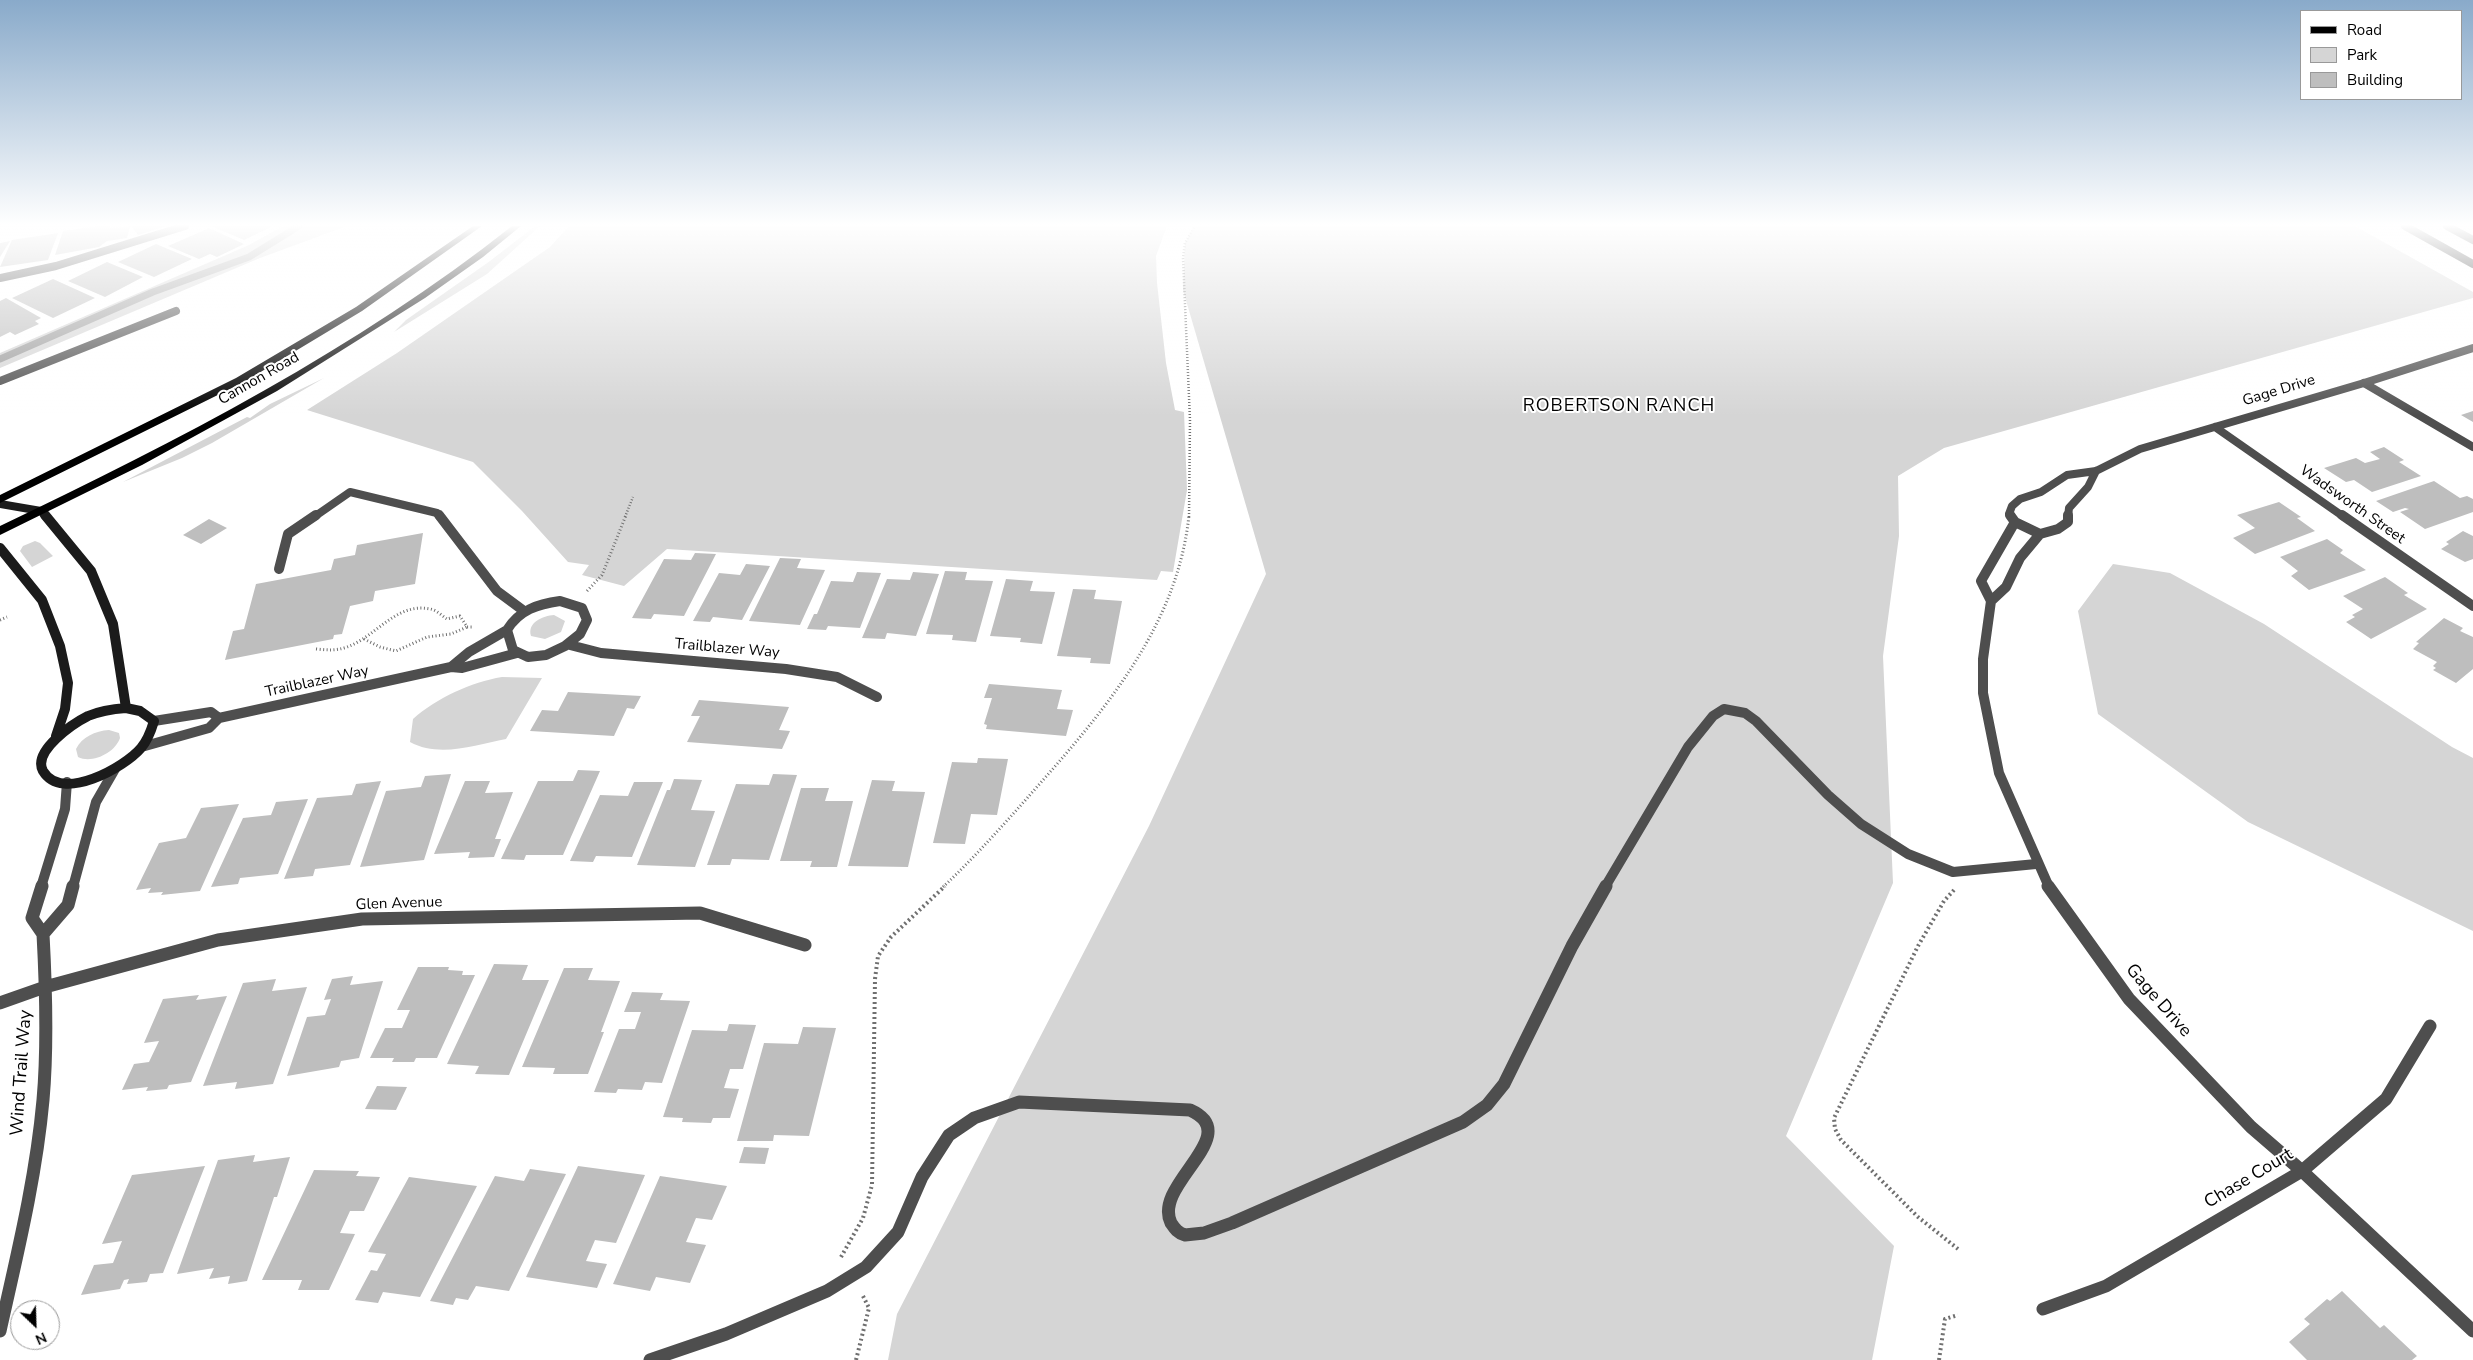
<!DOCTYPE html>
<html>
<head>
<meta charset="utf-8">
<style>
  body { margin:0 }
  #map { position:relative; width:2473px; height:1360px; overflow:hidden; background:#fff; font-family:"Nunito Sans",sans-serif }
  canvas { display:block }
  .legend { position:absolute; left:2300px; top:10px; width:162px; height:90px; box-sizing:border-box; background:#fff; border:1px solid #999; margin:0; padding:6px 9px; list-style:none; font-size:15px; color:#000 }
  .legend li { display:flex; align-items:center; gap:10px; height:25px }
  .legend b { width:25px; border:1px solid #999 }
  .north { position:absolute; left:10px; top:1300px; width:50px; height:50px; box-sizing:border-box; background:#fff; border:1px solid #999; border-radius:50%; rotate:156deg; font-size:14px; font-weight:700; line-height:20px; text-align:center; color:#000 }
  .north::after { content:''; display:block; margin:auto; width:18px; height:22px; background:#000; clip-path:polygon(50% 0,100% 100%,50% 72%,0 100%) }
</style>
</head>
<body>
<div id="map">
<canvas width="2473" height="1360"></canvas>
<ul class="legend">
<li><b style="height:6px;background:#000"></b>Road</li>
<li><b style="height:14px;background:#d5d5d5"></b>Park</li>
<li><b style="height:14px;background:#bebebe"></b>Building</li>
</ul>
<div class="north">N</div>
</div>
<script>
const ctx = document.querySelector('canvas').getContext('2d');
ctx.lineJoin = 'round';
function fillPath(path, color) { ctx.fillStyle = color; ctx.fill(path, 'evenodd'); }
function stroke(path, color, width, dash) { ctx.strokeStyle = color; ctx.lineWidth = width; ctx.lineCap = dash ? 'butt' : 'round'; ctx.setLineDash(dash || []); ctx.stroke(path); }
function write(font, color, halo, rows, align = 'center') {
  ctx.font = font + ' "Nunito Sans",sans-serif'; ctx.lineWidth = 4; ctx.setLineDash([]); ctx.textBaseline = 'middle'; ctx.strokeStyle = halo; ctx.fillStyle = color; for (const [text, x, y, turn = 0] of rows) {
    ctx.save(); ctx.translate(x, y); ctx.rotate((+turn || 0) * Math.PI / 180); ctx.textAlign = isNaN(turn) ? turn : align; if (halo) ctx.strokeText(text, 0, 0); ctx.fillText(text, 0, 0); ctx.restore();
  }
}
const green = new Path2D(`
  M283 226H347L260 258 0 368V353L249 245Z
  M535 226H540L487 274 394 332 406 320 490 261Z
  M569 226H1167L1156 256 1157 283 1166 363 1175 410 1184 412 1187 490 1173 572 1161 571 1157 580 667 549 624 586 582 575 589 565 568 562 522 511 473 462 307 410 397 353 550 247Z
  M1194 226H2355L2473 292V298L1944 448 1898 476 1899 536 1883 656 1893 883 1786 1136 1894 1246 1872 1360H888L897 1314 1149 826 1266 574 1183 290 1185 243Z
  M324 378 212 443 182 458 123 482 247 417 250 418 270 404Z
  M35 541 40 543 53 556 32 567 20 551 23 546Z
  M2113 564 2170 573 2264 624 2452 747 2473 758V931L2248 822 2098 714 2078 611Z
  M554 615 565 621 561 632 545 639 531 636C527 622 543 616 554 615Z
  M502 677 542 678 506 739C476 745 439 758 410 742L413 719C437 698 471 682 502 677Z
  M109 730 119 733 120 738C115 753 92 764 78 757L76 749C82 737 95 731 109 730Z`);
const stream = new Path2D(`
  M0 359 153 292 249 257 299 226`);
const building = new Path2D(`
  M96 226H111L110 228 130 226 127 238 107 241 99 247 55 255 63 231Z
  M166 226 138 235 132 227 135 226Z
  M211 226H273L244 240Z
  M209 228 244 244 217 257 210 254 199 259 168 246Z
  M58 233 48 260 0 267 12 240Z
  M10 241 0 257V243Z
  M156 244 192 259 154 277 118 262Z
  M107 262 143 277 105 297 68 281Z
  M53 279 95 298 53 318 12 298Z
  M6 298 41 318 35 321 39 324 15 335 10 332 0 337V301Z
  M2473 411V422L2461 415Z
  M2384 447 2404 460 2399 462 2421 476 2372 492 2354 480 2346 482 2324 468 2356 458 2365 463 2380 459 2370 452Z
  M2434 481 2460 498 2467 496 2473 499V512L2425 529 2400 512 2409 509 2405 508 2393 512 2376 501Z
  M2279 502 2301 517 2297 518 2315 531 2255 554 2233 538 2255 528 2237 515Z
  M209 519 227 528 201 544 183 535Z
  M2463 531 2473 536V559L2465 562 2441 549 2449 544 2446 542Z
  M423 533 415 584 375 591 373 601 350 606 342 634 334 635 333 639 225 660 233 631 244 629 256 584 331 570 334 559 355 555 357 545Z
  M2327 539 2343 550 2340 553 2366 570 2309 590 2291 576 2298 571 2280 557Z
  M695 553 716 554 684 616 654 614 651 619 632 618 664 559 691 560Z
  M780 558 801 559 797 568 825 570 800 625 749 621Z
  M746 564 770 566 742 620 713 617 710 622 693 621 719 573 740 575Z
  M945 571 967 572 965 580 993 581 976 642 952 640 953 635 926 634Z
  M857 572 881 573 860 628 828 626 826 630 807 629 814 614H817L831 581 853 582Z
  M913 572 939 574 916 636 887 633 885 639 862 638 887 579 910 580Z
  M2385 577 2408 593 2404 595 2427 609 2371 639 2346 622 2355 617 2352 615 2363 609 2343 596Z
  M1006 579 1033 581 1030 591 1055 592 1042 644 1020 642 1021 638 990 636Z
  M1073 589 1096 590 1094 599 1122 601 1110 664 1090 663 1091 658 1057 656Z
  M2444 618 2463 628 2460 631 2473 637V669L2456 683 2433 670 2436 668 2433 666 2437 662 2413 649 2419 643 2416 642Z
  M989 684 1062 690 1057 709 1073 710 1066 736 986 729 987 725 984 724 992 698H984Z
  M568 692 641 696 634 709 627 708 614 736 530 731 542 710 558 711Z
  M699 700 789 707 779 730 790 731 782 749 687 742 700 716H691Z
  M978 758 1008 759 997 815 971 814 965 844 933 843 952 762 977 763Z
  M578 770 600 771 563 855H526L524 860 501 859 538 781H573Z
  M451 774 424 860 360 867 386 791 421 787 425 776Z
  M773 774 797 775 769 860 732 859 730 865H707L736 784 769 785Z
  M674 779 702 780 691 810 715 811 695 867 637 865 667 790H670Z
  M872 780 895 781 892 791 925 792 908 867 848 866Z
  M381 781 350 865 315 869 313 876 284 879 317 798 352 795 356 784Z
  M465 781H490L485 793 513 792 495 839H501L494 857 468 858 470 852 434 854Z
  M634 782H663L632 857 596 856 593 862 570 861 600 795 628 796Z
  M801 788H829L825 801H853L837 867H810L812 861H780Z
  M308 799 278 874 240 878 238 884 211 887 243 818 271 815 276 802Z
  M239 804 200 891 161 895 163 892 148 893 151 888 136 890 159 843 186 838 201 808Z
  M494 964 528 965 522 980H549L509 1075 475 1074 479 1066 447 1064Z
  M418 967H449L448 970 463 971 462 975H475L437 1058H416L414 1062H392L394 1058H370L385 1028H402L410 1010H397Z
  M564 968H593L588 980 620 981 601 1032H604L588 1074H553L555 1068 522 1067Z
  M353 976 350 985 383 981 359 1058 341 1061 339 1067 287 1076 307 1017 325 1015 331 999 324 1000 332 979Z
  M276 979 272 991 307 987 273 1084 235 1089 237 1082 203 1086 243 983Z
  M632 992 663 993 660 1000 690 1001 662 1083 645 1082 642 1090 618 1089 616 1093 594 1092 619 1029H635L641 1012H624Z
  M199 995 196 1000 227 996 191 1082 169 1085 167 1089 146 1091 148 1087 122 1090 134 1064 149 1062 159 1041 144 1043 163 999Z
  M729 1024 756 1025 743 1069H730L724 1088 739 1089 730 1118H713L711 1123 682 1122 683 1118 663 1117 692 1030 727 1031Z
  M803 1027 836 1028 809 1136 774 1135 773 1141H737L764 1043 798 1044Z
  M377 1086 407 1087 396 1110 365 1109Z
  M744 1147 769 1148 765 1164 739 1163Z
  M255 1155 253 1162 290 1157 277 1197H274L247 1281 228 1284 230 1276 209 1279 214 1268 177 1274 218 1160Z
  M205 1166 163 1273 150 1274 147 1282 127 1284 129 1279 124 1280 120 1289 81 1295 94 1265 113 1263 122 1241 102 1244 132 1175Z
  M578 1166 645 1175 616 1243 595 1240 586 1261 607 1264 597 1288 526 1277Z
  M530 1169 566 1174 509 1291 476 1286 468 1300 456 1298 453 1305 430 1301 495 1176 524 1181Z
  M314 1170 359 1171 356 1176 380 1177 364 1211H350L340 1233 355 1234 329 1290H298L302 1280H262Z
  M660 1176 727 1186 712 1220 696 1218 686 1242 706 1245 690 1283 656 1277 650 1291 613 1284Z
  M409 1177 477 1186 420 1297 383 1292 378 1303 355 1300 371 1270 377 1271 386 1254 368 1252Z
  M2342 1291 2380 1328 2384 1325 2417 1356 2412 1360H2307L2289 1342 2310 1324 2304 1319 2327 1299 2330 1301Z`);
const pathFar2 = new Path2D(`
  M625 517 633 497
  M1189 517 1190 420 1183 258 1185 243 1195 226`);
const pathFar1 = new Path2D(`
  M587 591 602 575 626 515
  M0 620 7 617
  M364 639 380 647 396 651 427 637 451 634 467 627
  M316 649C327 650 336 651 347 647 376 637 396 602 430 609 437 610 442 616 447 619L460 616 467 627H472
  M943 887C976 856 1006 822 1036 788 1106 709 1178 624 1189 515`);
const path = new Path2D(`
  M1954 890 1944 901 1918 946 1834 1118 1835 1129 1841 1140 1918 1217 1958 1249
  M841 1257 863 1218 872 1185 875 979 878 956 891 937 945 886
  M856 1360 869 1308 863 1296
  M1939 1360 1945 1319 1958 1315`);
const laneFar2 = new Path2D(`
  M0 381 176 311
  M2364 383 2473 447
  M314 517 350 492 437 513 440 517`);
const laneFar1 = new Path2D(`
  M439 515 497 591 524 611
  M279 569 288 534 316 515
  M1605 887 1688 747 1713 716 1724 709 1745 713 1756 721 1828 795 1861 824 1908 854 1953 872 2036 864`);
const lane = new Path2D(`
  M650 1360 726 1334 827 1291 866 1267 898 1232 922 1177 949 1135 974 1118 1019 1102 1190 1110C1246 1135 1152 1184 1171 1223 1175 1229 1178 1233 1185 1235L1204 1233 1232 1223 1463 1122 1487 1105 1504 1084 1572 946 1606 886`);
const streetFar2 = new Path2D(`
  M0 278 56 266 185 226
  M2215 427 2344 517
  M2011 517 2009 514 2012 506 2020 499 2041 492 2067 475 2096 471 2140 449 2364 383 2473 348
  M2068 517 2069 508 2088 487 2096 471`);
const streetFar1 = new Path2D(`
  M2010 515 2015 522 1981 581 1991 601 1983 659V693L1999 773 2049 887
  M2342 515 2473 606
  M2015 522 2040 534
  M560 601 582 608 587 620 580 634 565 646 546 655 528 657 513 650 507 630C519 610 538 604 560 601Z
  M1991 601 2006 587 2020 558 2040 534 2058 529 2068 522V515
  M570 645 601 653 786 669 837 677 877 697
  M451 667 469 652 507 630
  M154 721 211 712 219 718
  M145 746 209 728 219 718 451 667 462 668 517 653
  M41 887 65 809 67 782
  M73 887 96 802 115 769`);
const street = new Path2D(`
  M42 886 32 918 43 934 68 905 73 886
  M2048 886 2129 999 2251 1127 2302 1171 2473 1331
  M0 1003 45 987 218 940 362 919 700 913 805 945
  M2043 1309 2106 1286 2302 1171 2386 1099 2430 1026
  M0 1331C17 1255 36 1178 43 1100 48 1045 46 989 43 934`);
const secondaryFar1 = new Path2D(`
  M2405 226 2473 264
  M2447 226 2473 240
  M0 504 41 511 46 517`);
const secondary = new Path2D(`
  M45 515 91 571 113 624 126 708
  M0 548 42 600 60 646 68 683 65 709 56 736
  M126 708 140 711 154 721C151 731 148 740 141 748 125 767 62 803 43 771 32 751 74 723 88 716 100 711 113 709 126 708Z`);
const primary = new Path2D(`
  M473 226H482L362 311 244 382 0 503V495L236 378 356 307Z
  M512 226H521L483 257 425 298 277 391 142 465 0 535V526C178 441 357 349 512 226Z`);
const streetNames = [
  ["Cannon Road",259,379,-30],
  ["Gage Drive",2279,391,-17],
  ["Wadsworth Street",2352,505,35],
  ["Trailblazer Way",727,649,5],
  ["Trailblazer Way",317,682,-12],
  ["Glen Avenue",399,904,-2]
];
const quarterNames = [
  ["ROBERTSON RANCH",1619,407]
];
const nearStreetnames = [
  ["Gage Drive",2158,1001,49],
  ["Wind Trail Way",22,1073,-86],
  ["Chase Court",2249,1179,-31]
];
fillPath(green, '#d5d5d5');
stroke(stream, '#9c9c9c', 7);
fillPath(building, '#bebebe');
stroke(pathFar2, '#707070', 2.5, [1, 2]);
stroke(pathFar1, '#707070', 3, [1, 2.5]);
stroke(path, '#707070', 4, [2, 3]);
stroke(laneFar2, '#4e4e4e', 8);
stroke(laneFar1, '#4e4e4e', 10);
stroke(lane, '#4e4e4e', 13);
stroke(streetFar2, '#4e4e4e', 8);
stroke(streetFar1, '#4e4e4e', 10);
stroke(street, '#4e4e4e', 13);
stroke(secondaryFar1, '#1b1b1b', 8);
stroke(secondary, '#1b1b1b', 10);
fillPath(primary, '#000');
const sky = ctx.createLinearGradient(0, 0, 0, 416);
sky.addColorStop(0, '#89aaca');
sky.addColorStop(0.54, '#fff');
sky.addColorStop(1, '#ffffff00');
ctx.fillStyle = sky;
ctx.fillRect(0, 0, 2473, 416);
write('15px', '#000', '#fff', streetNames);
ctx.letterSpacing = '1px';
write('18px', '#000', '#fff', quarterNames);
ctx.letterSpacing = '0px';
write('18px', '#000', '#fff', nearStreetnames);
</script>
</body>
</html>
